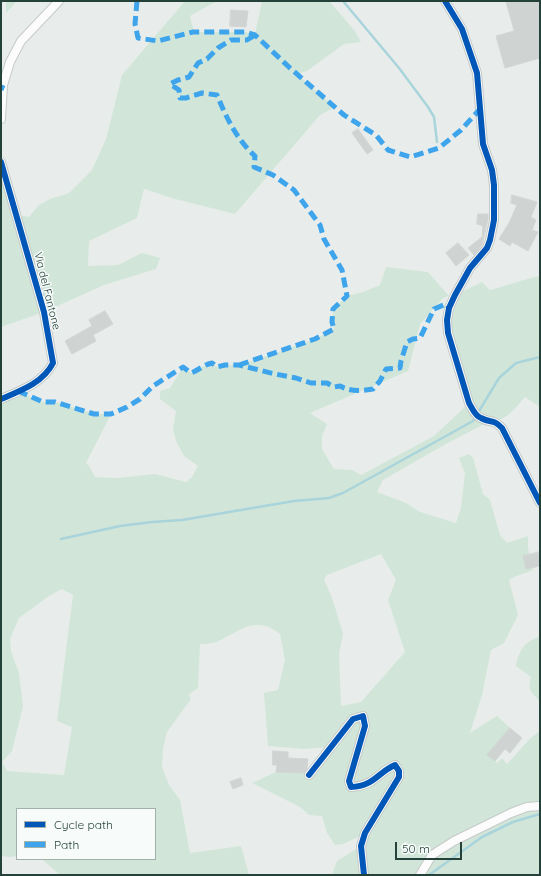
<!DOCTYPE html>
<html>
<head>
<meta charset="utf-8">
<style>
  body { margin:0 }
  #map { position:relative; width:541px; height:876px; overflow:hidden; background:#e8edeb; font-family:Quicksand,sans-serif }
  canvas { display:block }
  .frame { position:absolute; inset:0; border:2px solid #24423a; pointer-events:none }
  .legend { position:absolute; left:16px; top:808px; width:140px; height:52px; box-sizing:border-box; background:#f7fbf9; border:1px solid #a3b1ad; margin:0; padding:5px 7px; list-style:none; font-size:12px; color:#24423a }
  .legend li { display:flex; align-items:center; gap:8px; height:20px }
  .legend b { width:20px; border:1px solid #a3b1ad }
  .scale { position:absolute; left:395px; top:842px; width:67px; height:18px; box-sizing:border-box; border:2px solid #24423a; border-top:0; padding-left:5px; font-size:12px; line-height:14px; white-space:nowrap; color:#24423a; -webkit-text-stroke:3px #f7fbf9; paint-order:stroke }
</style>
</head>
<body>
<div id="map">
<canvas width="541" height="876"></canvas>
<div class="frame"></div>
<ul class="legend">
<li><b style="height:5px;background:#0057b8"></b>Cycle path</li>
<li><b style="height:5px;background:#3ea4ec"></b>Path</li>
</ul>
<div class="scale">50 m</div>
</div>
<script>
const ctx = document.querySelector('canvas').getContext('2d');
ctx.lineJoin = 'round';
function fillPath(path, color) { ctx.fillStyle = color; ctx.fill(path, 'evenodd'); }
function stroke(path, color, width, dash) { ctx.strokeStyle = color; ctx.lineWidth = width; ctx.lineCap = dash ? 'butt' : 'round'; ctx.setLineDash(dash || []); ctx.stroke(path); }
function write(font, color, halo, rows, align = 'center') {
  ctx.font = font + ' Quicksand,sans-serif'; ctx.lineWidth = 3; ctx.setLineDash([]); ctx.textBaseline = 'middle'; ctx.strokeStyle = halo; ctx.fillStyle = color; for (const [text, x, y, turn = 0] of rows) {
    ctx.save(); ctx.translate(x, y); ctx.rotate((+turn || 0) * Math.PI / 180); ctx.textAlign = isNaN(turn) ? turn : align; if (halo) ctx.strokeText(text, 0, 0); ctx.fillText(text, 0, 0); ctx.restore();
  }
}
const green = new Path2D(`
  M6 1H17L6 13Z
  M185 1H217L190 16 194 32H245L255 34 262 1H329L355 31 361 42 344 44 307 71 297 74 335 107 320 115 235 214 175 199 144 189 137 218 89 241 88 266 118 265 142 253 160 258 156 269 104 285 44 312 1 327V169L16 215 29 217 39 205 50 199 69 193 92 170 106 139 122 75Z
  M386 267 428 272 449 296 443 298 420 324 408 371 310 413 327 424 322 436V449L334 469 352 470 361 475 434 436 469 403 448 333 455 295 482 282 490 290C507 286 523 279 540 276V407L525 397C516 407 505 423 490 421L446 444 383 480 377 492 406 503 420 512 456 523 461 508 465 473 459 458 469 454 473 458 483 494 490 500 500 535 507 543 528 536V548L533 570C524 574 516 575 509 580L518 615 504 643 491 650 482 695 470 733 497 716 510 728 488 755 497 763 502 758 507 764C517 754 528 738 540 731V875H332L337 861 361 846 365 834 343 844 335 845 327 833 322 816 309 815 300 807 252 783 276 772 307 773 330 747 304 749 268 746 264 693 278 690 285 660 280 634C247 608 230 647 200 644L198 688 189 694 191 699 167 732 163 748 162 767 169 785 180 800 190 853 241 846 249 875H60L42 859H155V809H17V856L10 857 1 856V399L23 394 43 402H55L96 414H111L86 463 89 466 95 477 117 478 155 474 186 482 192 477 198 466 184 456 176 441 173 429 176 411 160 399V391L170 388 183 367 191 373C199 370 203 365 212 363L217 367 225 365H239L255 360 315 339 334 329 332 322 333 309 347 296 363 292 380 285ZM381 554 396 580 388 600 405 652 361 702 341 706 339 654 343 633 332 598 324 579 327 575ZM62 589 73 595 57 721 72 727 64 775 7 771 2 762 12 751 23 706 19 673 11 651 10 639 19 618 49 596Z
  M540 637V702C531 691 527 691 531 677L516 666C519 651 524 641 540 637Z`);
const stream = new Path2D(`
  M343 1 399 68 428 107 434 117 437 142
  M61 539 120 526 152 522 182 520 294 501 329 498 343 493 473 421 499 378 516 363 540 357
  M429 875 482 837 513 822 540 814`);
const building = new Path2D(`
  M506 1H540V58L505 68 496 36 514 31Z
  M231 10 248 11 246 27 230 26Z
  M358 129 373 150 367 154 352 133Z
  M512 195 537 202 531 217 536 220 532 230 538 232 528 251 512 242 510 246 499 239 509 223 517 205 511 203Z
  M478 214H488V219L482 245 474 255 468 248 482 237 483 226 477 224Z
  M458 243 469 255 456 266 446 253Z
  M105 311 113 324 93 335 96 341 72 354 65 341 92 326 89 320Z
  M540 552V566L526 569 523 556Z
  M510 728 522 738 510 753 505 749 495 761 487 755Z
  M273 751 288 752V758L308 759 307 769 304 773 276 772 277 765H273Z
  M241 778 243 785 233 789 230 782Z`);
const street = new Path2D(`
  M445 1 462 29 477 73 483 144 492 170 494 185V220L490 240 487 248 470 268 455 295 449 308 447 320 448 333 469 403C472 408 475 416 481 418 492 424 492 418 502 428L540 503
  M1 119 3 85 10 62 21 41 59 1
  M1 162 44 312 53 363C43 383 20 391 1 399
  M309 775 353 719 363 716 365 726 349 781 351 787C374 786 377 773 395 765L399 771V777L365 833 361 846 364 875
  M420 875 432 855 454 841 511 813 527 807 540 806`);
const quiet = new Path2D(`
  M137 1 135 24 138 38 158 41 193 32H245L255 35 290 68 344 115 376 135 388 150 410 157 439 148 461 130 480 109
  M1 90 3 85
  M239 365 315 339 334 329 332 322 333 309 347 296 342 270 324 239 320 225 294 190 273 175 254 167 255 156C237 140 226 117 217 95L202 93 186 98H180L179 90 170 84 178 80 189 77 198 63 207 59 218 48 231 40H247L255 35
  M18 391 43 402H55L94 414H111L127 407 140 399 153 386 183 367 191 373C199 370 203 365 212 363L217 367 225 365H239L275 374 296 378 311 383H327L334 387 340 386C352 392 360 391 373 389L380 381 386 369 400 368 401 361 407 342 413 339 420 338 434 309 446 304 449 308`);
const cycleway = new Path2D(`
  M445 1 462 29 477 73 483 144 492 170 494 185V220L490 240 487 248 470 268 455 295 449 308 447 320 448 333 469 403C472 408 475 416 481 418 492 424 492 418 502 428L540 503
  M1 162 44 312 53 363C43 383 20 391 1 399
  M309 775 353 719 363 716 365 726 349 781 351 787C374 786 377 773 395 765L399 771V777L365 833 361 846 364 875`);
const streetNames = [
  ["Via del Fantone",47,291,76]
];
fillPath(green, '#d1e6d8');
stroke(stream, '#a9d4db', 2.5);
fillPath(building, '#cfd4d2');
stroke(building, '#d1d6d4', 1);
stroke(street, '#c5cac8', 10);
stroke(street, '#fcfcfc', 8);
stroke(quiet, '#3ea4ec', 5, [10, 5]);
stroke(cycleway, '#0057b8', 6);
write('11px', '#24423a', '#f7fbf9', streetNames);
</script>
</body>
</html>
